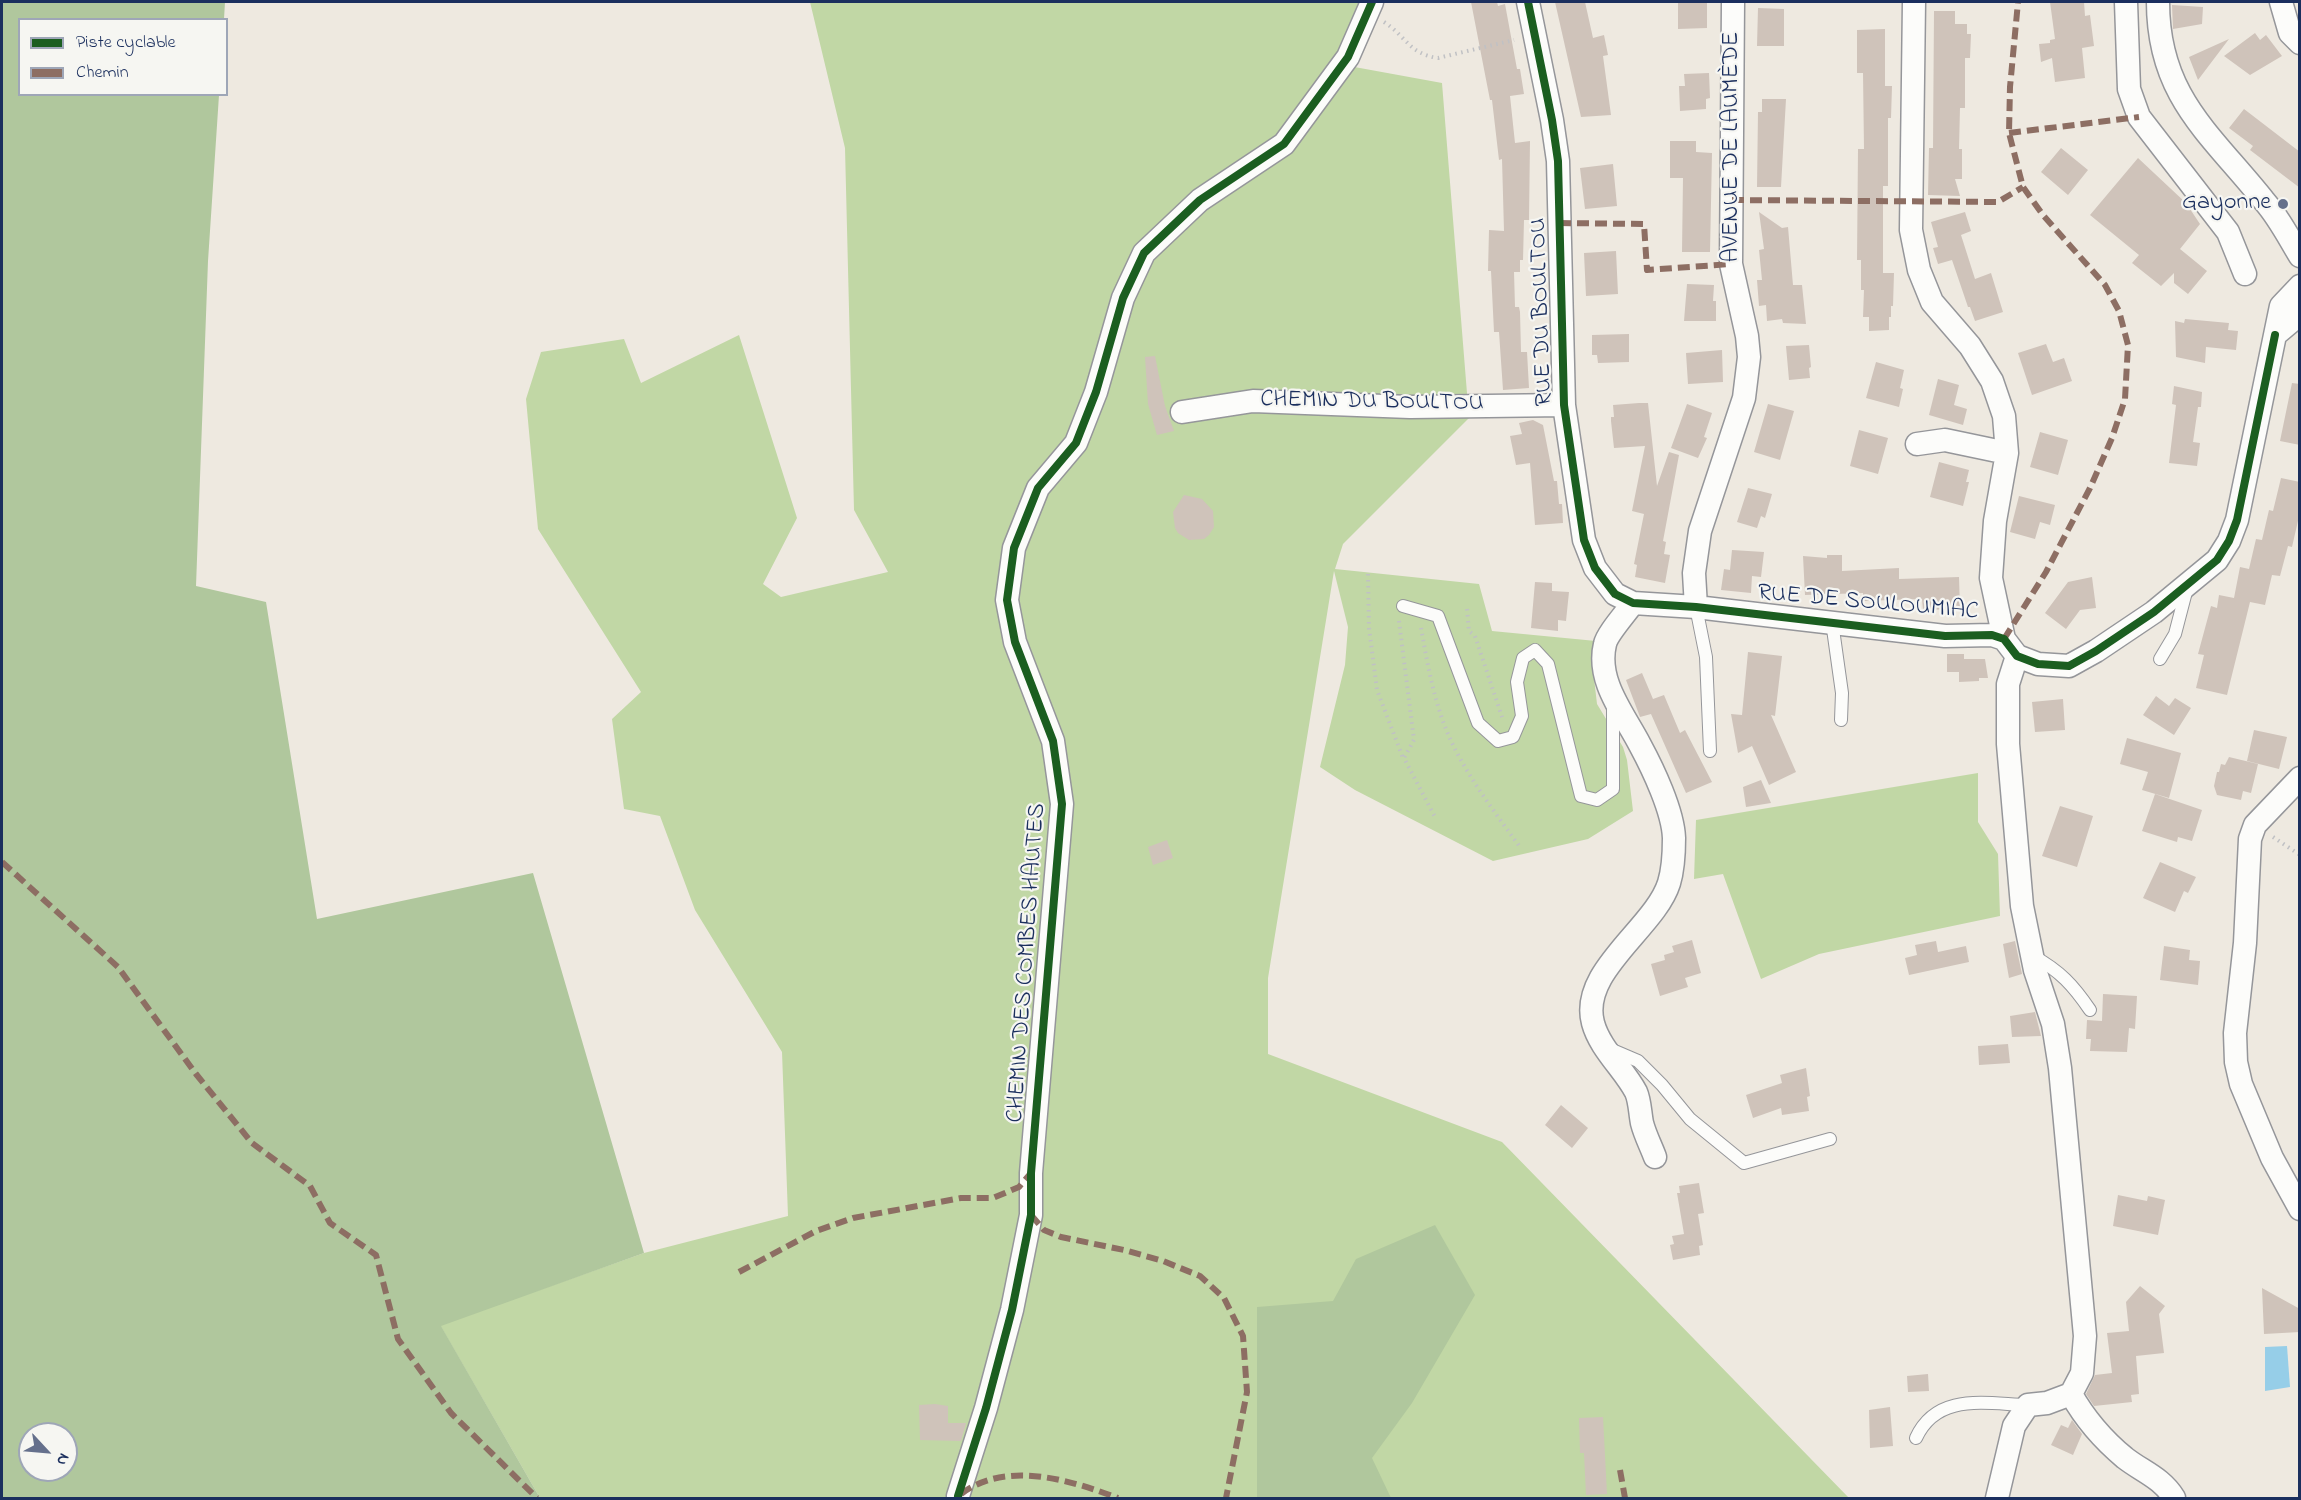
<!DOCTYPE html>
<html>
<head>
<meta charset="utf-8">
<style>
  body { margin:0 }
  #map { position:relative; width:2301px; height:1500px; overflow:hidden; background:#eee9e0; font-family:"Indie Flower",sans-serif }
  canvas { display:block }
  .frame { position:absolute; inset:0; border:3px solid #1b2f5e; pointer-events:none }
  .legend { position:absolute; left:18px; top:18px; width:210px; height:78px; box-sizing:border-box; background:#f6f6f2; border:2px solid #9ea6b7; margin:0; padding:8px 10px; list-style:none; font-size:18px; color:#1b2f5e }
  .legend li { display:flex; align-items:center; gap:12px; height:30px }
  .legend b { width:30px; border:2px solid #9ea6b7 }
  .north { position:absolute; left:18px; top:1422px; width:60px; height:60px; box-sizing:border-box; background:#f6f6f2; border:2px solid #9ea6b7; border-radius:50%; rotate:116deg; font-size:16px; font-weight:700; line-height:24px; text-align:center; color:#1b2f5e }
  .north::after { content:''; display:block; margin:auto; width:21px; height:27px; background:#65708c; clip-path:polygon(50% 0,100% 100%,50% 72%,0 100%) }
</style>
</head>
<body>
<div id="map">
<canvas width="2301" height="1500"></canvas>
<div class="frame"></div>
<ul class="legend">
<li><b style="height:8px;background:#1b5e20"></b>Piste cyclable</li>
<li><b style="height:8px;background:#8d6e63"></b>Chemin</li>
</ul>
<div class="north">N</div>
</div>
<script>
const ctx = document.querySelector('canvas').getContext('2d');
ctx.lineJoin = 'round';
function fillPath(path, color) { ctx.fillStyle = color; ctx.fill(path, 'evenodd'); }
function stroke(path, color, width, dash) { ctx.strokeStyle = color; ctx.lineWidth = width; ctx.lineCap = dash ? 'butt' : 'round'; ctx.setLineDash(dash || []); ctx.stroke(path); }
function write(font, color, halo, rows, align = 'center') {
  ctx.font = font + ' "Indie Flower",sans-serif'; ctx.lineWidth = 4.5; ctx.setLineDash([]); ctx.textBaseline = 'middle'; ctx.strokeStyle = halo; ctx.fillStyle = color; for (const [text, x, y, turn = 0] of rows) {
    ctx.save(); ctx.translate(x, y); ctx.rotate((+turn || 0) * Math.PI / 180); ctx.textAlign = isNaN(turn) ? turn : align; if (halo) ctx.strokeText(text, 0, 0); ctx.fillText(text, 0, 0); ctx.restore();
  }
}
const green = new Path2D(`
  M810 2H1376L1349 66 1442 83 1469 418 1343 544 1335 569 1479 584 1492 631 1596 641 1592 661 1597 704 1623 747 1627 760 1633 811 1588 839 1493 861 1355 790 1320 767 1345 665 1348 627 1334 571 1268 978V1054L1502 1142 1849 1498H540L440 1325 644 1253 788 1216 782 1052 695 910 660 816 624 809 612 719 641 692 538 529 526 399 541 352 624 339 641 383 739 335 797 518 763 584 781 597 888 572 854 510 845 148Z
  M1978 773V822L1998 854 2000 916 1819 954 1761 979 1723 874 1694 879 1696 820Z`);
const forest = new Path2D(`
  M2 2H225L224 19 20 20V94L219 95 208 261 196 586 266 602 317 919 533 873 644 1253 441 1326 540 1498H2ZM30 1434H66V1470H30Z
  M1435 1225 1475 1295 1412 1403 1372 1458 1391 1498H1257V1307L1333 1301 1356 1259Z`);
const water = new Path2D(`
  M2287 1346 2290 1387 2265 1391V1347Z`);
const building = new Path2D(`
  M1471 2H1497L1498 6 1505 4 1517 69H1520L1524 94 1510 96 1515 143 1530 141 1529 220H1524L1523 260H1520V272H1514L1515 307H1519L1520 312 1521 352H1527L1529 388 1503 390 1499 332H1494L1491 271H1488L1489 230 1504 231 1502 159 1499 160 1492 100H1490Z
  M1555 2H1585L1593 38 1604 35 1608 55 1603 56 1611 115 1581 117Z
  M1678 2H1707V28L1678 29Z
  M2050 2H2084L2085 16 2090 15 2094 46 2082 48 2085 78 2055 82 2052 58 2041 62 2039 44 2050 43V40L2055 39Z
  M2172 5 2203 7 2202 24 2173 29Z
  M1758 8 1784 9V46H1757Z
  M1934 11H1955V24H1967V34H1971L1970 58H1965V108H1960L1959 149H1962V179H1955L1960 196 1928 195 1929 148H1933Z
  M1885 29V86H1892L1891 118H1888V186H1883V273H1894L1893 306H1891V317H1889V330L1869 331V317H1863L1864 290H1861V260H1857L1858 149H1864L1863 73H1857V30Z
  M2255 33 2260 40 2266 35 2282 56 2250 75 2224 56Z
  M2229 39 2198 80 2189 57Z
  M1709 73 1710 98 1706 99V109L1680 111 1679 86H1685L1684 74Z
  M1762 99H1786L1781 187H1757L1758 112H1762Z
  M2244 109 2300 152V188L2250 150 2253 146 2229 128Z
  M1670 141H1696V152L1712 153 1710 252H1682L1683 178H1670Z
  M2061 148 2088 170 2068 195 2041 172Z
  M2138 158 2186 203 2200 224 2180 249 2207 271 2188 294 2174 283V273L2161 286 2132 263 2139 255 2090 215Z
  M1613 164 1617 206 1585 209 1580 168Z
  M1759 212 1782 228 1788 227 1793 285H1802L1806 324 1783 323 1782 319 1767 321 1766 305 1759 306 1757 280H1762L1759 250 1764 249Z
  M1965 212 1971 231 1961 235 1975 279 1991 273 2003 312 1975 321 1970 307H1968L1952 260 1938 264 1933 248 1938 247 1931 222Z
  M1616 251 1618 294 1586 296 1584 253Z
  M1687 284 1714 285 1713 301H1716V321H1684Z
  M2185 319 2229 323 2228 330 2238 331 2236 350 2206 347 2205 363 2176 357 2175 321 2184 323Z
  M1629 334V362L1598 363 1597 355H1592V335Z
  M2046 344 2053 362 2064 358 2072 381 2032 395 2018 353Z
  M1809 345 1811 367 1809 368 1810 378 1789 380 1786 346Z
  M1722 350 1723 382 1688 384 1686 353Z
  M1155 356 1165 406 1174 431 1157 435 1148 404 1145 357Z
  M1876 362 1904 370 1900 388 1903 389 1899 407 1866 398Z
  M1938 379 1959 385 1954 405 1967 409 1963 425 1929 415Z
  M2292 383 2300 384V445L2280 441Z
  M2174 386 2202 392 2201 407H2198L2193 442 2200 443 2197 466 2169 463 2176 405 2172 404Z
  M1639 403H1648L1657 486 1669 452 1679 455 1663 541 1666 542 1664 554 1670 555 1665 583 1635 577 1637 565 1634 564 1644 514 1632 511 1645 446 1614 448 1611 421V417H1614L1613 405Z
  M1687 404 1712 413 1704 437 1707 438 1698 458 1671 448Z
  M1768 404 1794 411 1780 460 1754 452Z
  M1533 420 1543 425 1554 481H1557L1559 504H1562L1563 523 1535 525 1530 463 1516 465 1510 436 1522 434 1519 423Z
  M1859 430 1888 438 1878 474 1850 466Z
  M2040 432 2068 440 2058 475 2030 467Z
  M1939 462 1969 470 1966 482H1969L1963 506 1930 497Z
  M2281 478 2300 482V512L2292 547 2288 546 2280 576 2272 575 2265 605 2250 602 2227 695 2196 688 2204 655 2198 654 2211 606 2217 608 2219 595 2234 598 2240 567 2249 569 2256 539 2262 540 2269 510 2273 511Z
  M1748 488 1772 494 1765 518 1761 516 1757 528 1737 522Z
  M1184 495 1202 499 1213 511 1214 527 1209 535 1204 539 1189 540 1178 533 1175 528 1173 512Z
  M2019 496 2055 505 2050 525 2040 522 2035 539 2010 532Z
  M1732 550 1764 552 1761 577 1752 576 1751 593 1721 590 1724 569 1730 570Z
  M1827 555H1842V571L1899 568V579L1959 577 1960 609 1923 610 1922 599 1863 601V593L1805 595 1803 556 1827 558Z
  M2092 577 2096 608 2080 610 2066 629 2045 613 2068 582Z
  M1535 582 1552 583V591L1569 592 1566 621 1558 620V631L1531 628Z
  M1748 652 1782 656 1775 716 1771 715 1796 772 1769 785 1752 746 1738 753 1731 714 1742 715Z
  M1947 654H1964V659H1985L1988 678H1979V681L1959 682V672H1947Z
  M1642 673 1653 699 1664 695 1680 733 1685 730 1712 782 1686 793 1651 714 1640 717 1626 680Z
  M2156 696 2169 706 2175 698 2191 708 2174 735 2143 715Z
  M2063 699 2065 730 2035 732 2032 702Z
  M2254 730 2287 737 2279 769 2247 761Z
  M2127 738 2181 753 2169 798 2142 790 2148 772 2120 764Z
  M2229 757 2258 764 2251 793 2243 791 2241 800 2217 795 2214 786 2217 772H2219L2221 764 2225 765Z
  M1761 780 1771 803 1746 807 1743 787Z
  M2155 794 2202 810 2192 841 2178 837 2177 842 2142 831Z
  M2060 806 2093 816 2077 867 2042 856Z
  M1167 840 1173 858 1153 865 1148 847Z
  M2160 862 2196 877 2188 893 2184 891 2175 912 2143 898Z
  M1692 940 1701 973 1685 978 1688 987 1660 996 1651 964 1665 960 1664 955 1674 952 1672 946Z
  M1936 941 1938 952 1966 946 1969 962 1909 975 1905 958 1917 955 1915 945Z
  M2015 941 2022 974 2009 978 2003 944Z
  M2164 946 2190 950 2189 960 2200 961 2198 985 2160 980Z
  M2103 994 2137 996 2135 1029 2129 1028 2127 1052 2090 1051 2091 1039H2086L2087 1020 2102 1021Z
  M2035 1012 2041 1036 2012 1037 2010 1016Z
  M2008 1044 2010 1063 1979 1065 1978 1046Z
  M1806 1068 1810 1096 1807 1097 1809 1111 1782 1115 1781 1108 1753 1118 1746 1095 1782 1083 1780 1075Z
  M1561 1105 1588 1128 1572 1148 1545 1125Z
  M1699 1183 1704 1213 1698 1214 1703 1245 1699 1246 1700 1255 1673 1260 1670 1245 1674 1244 1672 1236 1684 1234 1677 1193H1680L1679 1186Z
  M2118 1195 2147 1201 2148 1196 2165 1200 2158 1235 2113 1226Z
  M2140 1286 2165 1306 2159 1314 2164 1353 2136 1356 2139 1394 2131 1395 2132 1402 2094 1406 2086 1394 2095 1375 2112 1373 2107 1333 2129 1331 2126 1302Z
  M2262 1288 2300 1309V1332L2264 1334Z
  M1928 1374 1929 1391 1908 1392 1907 1376Z
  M935 1404 948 1406V1423H966L961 1441 920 1440 919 1405Z
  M1890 1407 1893 1446 1870 1448 1869 1410Z
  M1603 1417 1607 1494 1586 1495 1584 1453H1580L1579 1418Z
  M2072 1420 2082 1434 2073 1455 2051 1445 2061 1425 2068 1428Z`);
const path = new Path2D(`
  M1384 22C1406 36 1409 54 1438 58L1514 40
  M1368 574 1369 628 1377 690 1403 758
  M1467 609 1469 631 1475 636 1503 720
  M1399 621 1414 740 1404 758 1436 819
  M1421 628C1428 667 1435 707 1452 743 1470 780 1496 814 1520 847
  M2273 837 2300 855`);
const lane = new Path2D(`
  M1403 606 1438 616 1478 723 1498 741 1513 737 1522 716 1517 682 1523 658 1535 650 1548 664 1581 796 1597 800 1613 789V705
  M1696 607 1706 657 1710 751
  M1832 622 1842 693 1841 720
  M2160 659 2175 634 2187 588
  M2033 956C2060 971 2073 985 2090 1010
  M1610 1049 1638 1061 1662 1085 1690 1119 1744 1163 1830 1139
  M1916 1438C1937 1392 1986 1404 2028 1405`);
const street = new Path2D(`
  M1528 2 1552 120 1558 161 1564 405 1584 540 1595 568 1615 594 1633 603 1696 607 1945 636 1992 635 2004 639 2017 656 2038 664 2069 666 2096 651 2154 612 2217 560 2229 541 2237 520 2275 335
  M1914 2 1911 230 1919 270 1932 302 1970 346 1992 381 2004 416 2007 453 1995 521 1991 578 2004 639
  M2126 2 2129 89 2139 117 2228 232 2245 274
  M2158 2C2158 97 2211 134 2265 202 2279 218 2289 238 2300 256
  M2281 2 2290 33 2300 43
  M2300 286 2281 306 2275 335 2300 314
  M1182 412 1253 401 1410 407 1564 405
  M1917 444 1945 440 2007 453
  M1633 603C1626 613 1607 634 1605 644 1596 681 1624 714 1640 745 1653 769 1673 811 1674 838 1674 852 1673 870 1669 883 1655 928 1579 971 1593 1023 1600 1049 1624 1069 1636 1092 1640 1101 1640 1113 1642 1123 1645 1135 1651 1146 1655 1157
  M1696 607 1694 573 1700 531 1744 398 1749 357 1747 336 1731 264 1733 2
  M2300 778 2255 825 2250 839 2245 943 2235 1033 2236 1062 2241 1084 2272 1158 2300 1209
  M2071 1394C2085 1419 2102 1439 2125 1458 2143 1472 2162 1478 2174 1498
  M958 1496 986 1408 1012 1310 1031 1215V1173L1062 804 1053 741 1015 642 1007 600 1014 548 1038 488 1076 443 1096 392 1123 298 1144 253 1200 200 1284 144 1348 57 1372 2
  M1997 1498 2014 1426 2028 1405 2047 1403 2071 1394 2082 1373 2085 1336 2060 1068 2053 1024 2035 970 2022 906 2008 744V684L2017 656`);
const quiet = new Path2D(`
  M2009 133 2139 117
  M1732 200 1998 202 2023 187
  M1559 223 1644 224 1647 270 1731 264
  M2004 639 2046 572 2090 488 2112 438 2125 399 2128 345 2119 311 2105 285 2043 215 2023 187 2009 133 2010 87 2018 2
  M2 862 118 967 196 1074 252 1143 310 1186 330 1223 376 1255 398 1339 451 1413 537 1498
  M1031 1215 1044 1230 1061 1237 1124 1250 1163 1261 1200 1276 1224 1298 1243 1336 1247 1392 1226 1498
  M739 1272 816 1231 853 1218 961 1198H993L1019 1187 1031 1173
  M1620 1470 1625 1498
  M961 1494C1006 1460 1070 1480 1118 1498`);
const cycleway = new Path2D(`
  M1528 2 1552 120 1558 161 1564 405 1584 540 1595 568 1615 594 1633 603 1696 607 1945 636 1992 635 2004 639 2017 656 2038 664 2069 666 2096 651 2154 612 2217 560 2229 541 2237 520 2275 335
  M958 1496 986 1408 1012 1310 1031 1215V1173L1062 804 1053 741 1015 642 1007 600 1014 548 1038 488 1076 443 1096 392 1123 298 1144 253 1200 200 1284 144 1348 57 1372 2`);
const markers = [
  [2283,204,6,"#65708c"]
];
const streetNames = [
  ["AVENUE DE LAUMÈDE",1733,147,-90],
  ["RUE DU BOULTOU",1543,312,-92],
  ["CHEMIN DU BOULTOU",1372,403,1],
  ["RUE DE SOULOUMIAC",1868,604,5],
  ["CHEMIN DES COMBES HAUTES",1028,963,-86]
];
const poiNames = [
  ["Gayonne",2271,204]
];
fillPath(green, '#c1d7a5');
fillPath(forest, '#b0c79d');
fillPath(water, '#96cee8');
fillPath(building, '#cfc3ba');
stroke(lane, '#95969a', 14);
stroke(street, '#95969a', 25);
stroke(path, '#c0c1c4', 4, [1.5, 4.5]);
stroke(lane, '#fcfcfa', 12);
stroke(street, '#fcfcfa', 22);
stroke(quiet, '#8d6e63', 6, [12, 6]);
stroke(cycleway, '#1b5e20', 8);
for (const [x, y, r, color] of markers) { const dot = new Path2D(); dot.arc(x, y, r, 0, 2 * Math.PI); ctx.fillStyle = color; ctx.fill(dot); stroke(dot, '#f6f6f2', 2); }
write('24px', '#1b2f5e', '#f6f6f2', streetNames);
write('24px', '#1b2f5e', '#f6f6f2', poiNames, 'right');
</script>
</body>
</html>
